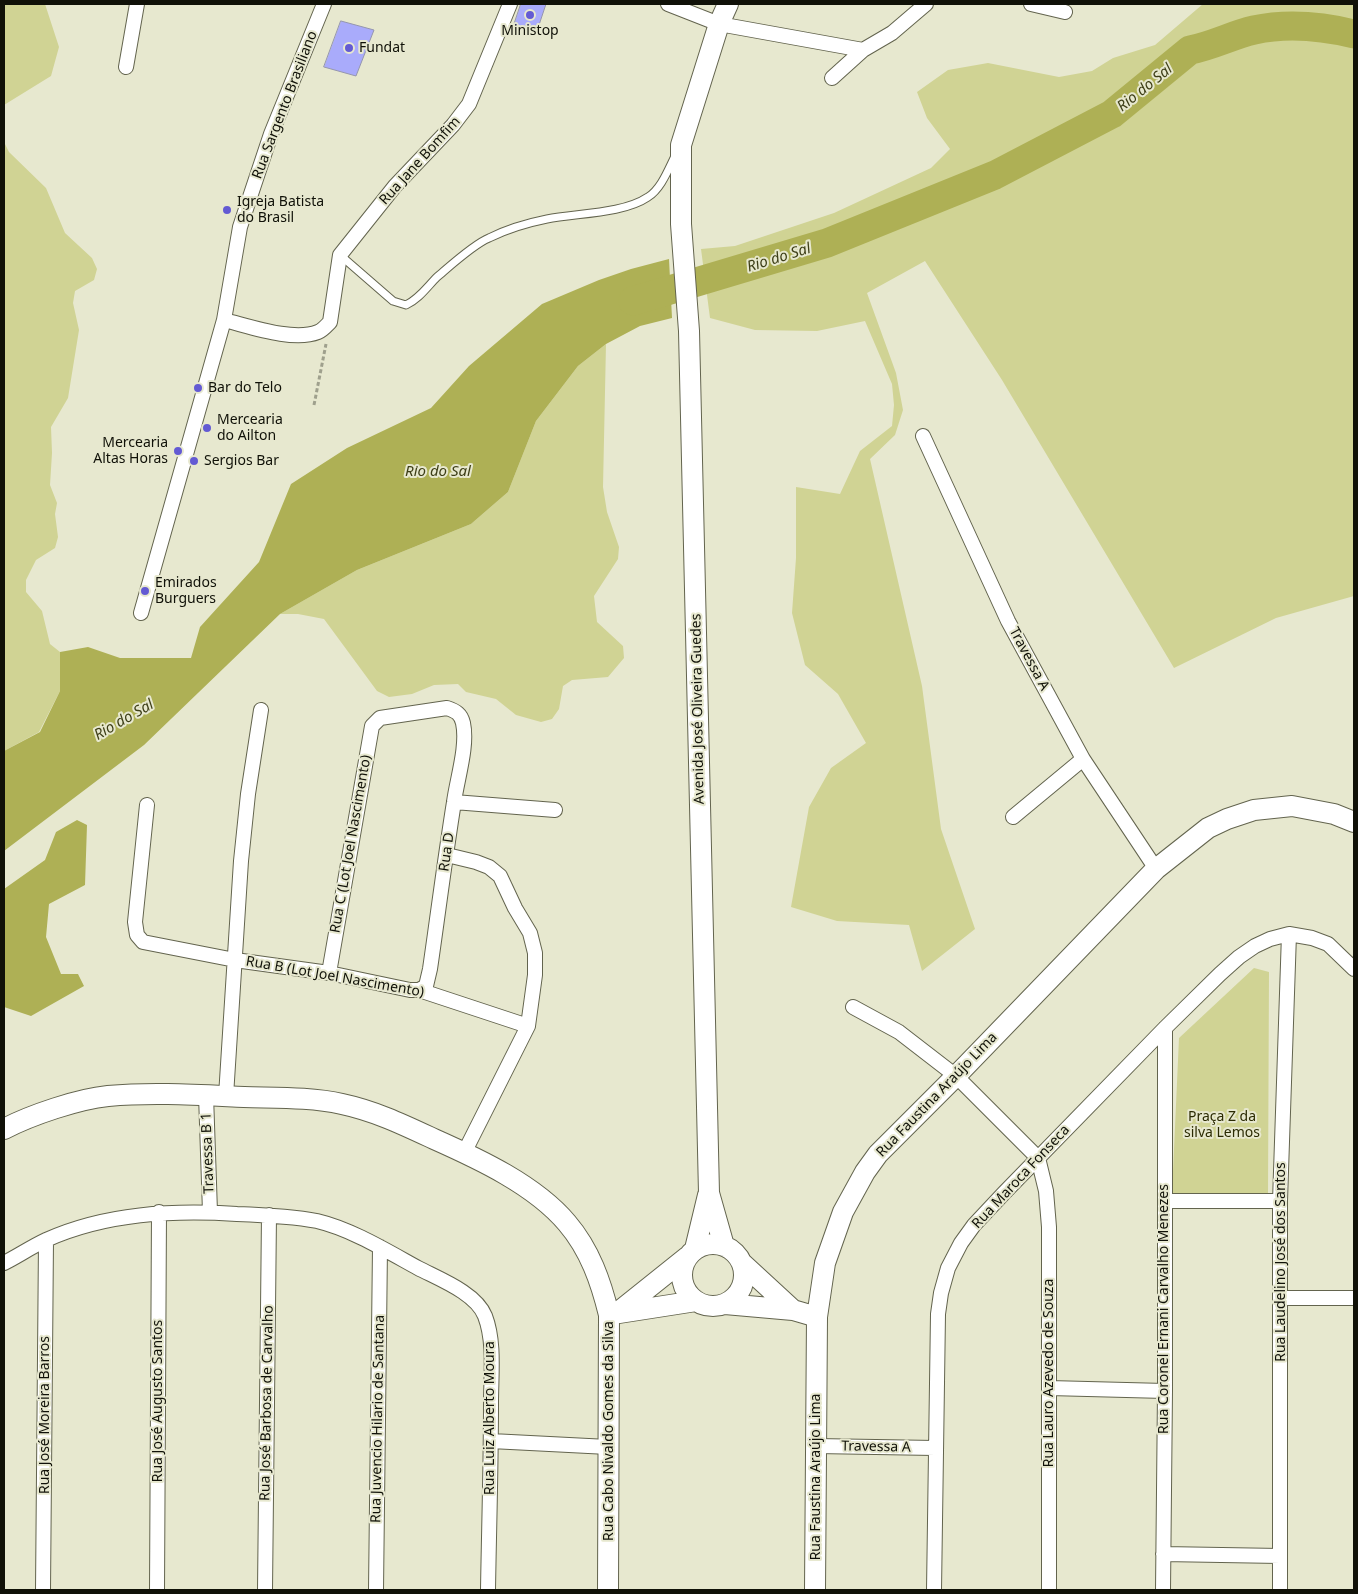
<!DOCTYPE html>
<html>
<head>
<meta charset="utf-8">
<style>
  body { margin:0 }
  #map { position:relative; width:1358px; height:1594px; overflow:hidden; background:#e7e8cf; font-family:"Noto Sans",sans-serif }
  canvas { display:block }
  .frame { position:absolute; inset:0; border:5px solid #101108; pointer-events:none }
</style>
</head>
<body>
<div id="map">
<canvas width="1358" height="1594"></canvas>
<div class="frame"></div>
</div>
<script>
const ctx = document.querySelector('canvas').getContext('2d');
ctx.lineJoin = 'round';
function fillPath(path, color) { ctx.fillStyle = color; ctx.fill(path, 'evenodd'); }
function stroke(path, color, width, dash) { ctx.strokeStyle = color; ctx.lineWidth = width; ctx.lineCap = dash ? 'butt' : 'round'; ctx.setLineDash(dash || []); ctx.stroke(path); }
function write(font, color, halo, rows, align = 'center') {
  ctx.font = font + ' "Noto Sans",sans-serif'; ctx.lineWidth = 4; ctx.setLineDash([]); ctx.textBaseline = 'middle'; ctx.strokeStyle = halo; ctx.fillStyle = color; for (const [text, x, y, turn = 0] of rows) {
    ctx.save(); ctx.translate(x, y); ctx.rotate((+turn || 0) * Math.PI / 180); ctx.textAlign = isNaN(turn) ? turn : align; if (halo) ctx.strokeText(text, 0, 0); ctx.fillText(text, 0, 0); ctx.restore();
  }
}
const green = new Path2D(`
  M4 4H45L59 47 51 76 4 105Z
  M1203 4H1354V596L1276 618 1174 668 1002 380 925 261 867 293 896 373 903 410 895 435 870 459 922 686 941 829 975 929 922 971 909 925 837 921 791 907 809 807 831 768 866 743 838 694 805 665 792 613 796 558V487L840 494 860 451 892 426 894 405 892 384 865 321 817 331 755 330 710 318 701 249 735 246 834 213 931 168 950 149 927 118 917 92 948 70 988 63 1059 77 1092 71 1113 58 1155 45Z
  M4 142 9 152 46 188 65 233 92 258 97 269 94 280 75 291 73 303 79 330 68 398 51 427 52 453 50 485 57 503 55 514 58 537 55 548 36 560 26 580V592L42 611 50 644 60 652V691L39 732 4 751Z
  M606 344 603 487 607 512 619 547 618 559 594 596 597 622 623 646 624 658 608 677 572 680 563 686 559 709 552 719 541 722 516 715 496 699 466 692 458 684 434 685 412 694 389 697 377 691 324 619 298 614H280L357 570 471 524 508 492 536 421 578 366Z
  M1254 968 1269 972 1268 1193 1172 1194 1179 1038Z`);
const water = new Path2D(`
  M669 259 672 318 640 326 606 344 578 366 536 421 508 492 471 524 357 570 280 614 144 745 4 851V751L40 732 60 691V652L88 647 120 658H191L200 627 259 562 291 484 347 448 431 408 469 366 542 304 599 280 631 269Z
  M77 820 87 825 85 885 49 904 46 937 61 974H78L84 986 31 1016 4 1007V889L45 860 56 832Z`);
const river = new Path2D(`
  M633 301 827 243 995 175 1112 114 1190 50C1212 46 1232 35 1254 30 1287 23 1321 26 1354 34`);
const building = new Path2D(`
  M521 4H546L536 34 514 25Z
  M341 21 374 30 356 76 324 67Z`);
const path = new Path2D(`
  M314 405 326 344`);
const lane = new Path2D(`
  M340 255 393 301 406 305C419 299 427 287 437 277 450 266 474 244 489 238 507 229 527 223 547 219 576 213 623 214 648 197 661 189 668 170 675 156`);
const street = new Path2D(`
  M668 4 719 24 863 50
  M1031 4 1065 12
  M126 67 137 4
  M832 78 863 50 892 33 926 4
  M224 320C249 326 293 342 318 332 323 330 326 326 330 322L340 255 395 186 453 125 469 104 510 4
  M923 436 1008 621 1083 759 1156 869
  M141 613 224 320 240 227 271 134 324 4
  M454 802 555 810
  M147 805 135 922 137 935 143 942 235 960 329 973 410 990H419L528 1026
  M1013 817 1083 759
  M447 855 476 862 489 867 500 876 515 908 530 933 535 953V975L528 1026 464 1153
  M329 973 372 726 380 718 447 708C456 711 461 714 463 723 468 746 457 779 454 802 445 858 438 914 430 969L426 986 419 990
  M853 1007 899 1032 956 1076 1038 1158 1046 1191 1049 1227V1590
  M206 1095 210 1212
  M226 1096 241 861 248 794 261 710
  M1165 1201H1280
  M4 1263C18 1256 31 1247 46 1240 106 1213 173 1210 237 1214 264 1215 291 1216 317 1221 351 1229 387 1251 418 1268 439 1279 476 1293 485 1316 495 1342 491 1375 491 1403 491 1465 489 1528 488 1590
  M1280 1298H1354
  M1049 1388 1165 1391
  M491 1441 608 1447
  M816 1446 935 1448
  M1163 1554 1280 1556
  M43 1590 46 1240
  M157 1590 159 1212
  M265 1590 269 1215
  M376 1590 380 1247
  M934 1590 938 1314 941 1293 948 1268 961 1243 974 1225 1004 1193 1165 1028 1220 974 1239 957 1255 946 1270 939 1289 934 1312 938 1328 944 1354 969
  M1163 1590 1165 1391V1028
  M1280 1590V1201L1289 934`);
const secondary = new Path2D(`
  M4 1129C31 1115 78 1099 108 1096 153 1092 199 1095 244 1097 276 1098 311 1097 342 1104 375 1111 404 1125 434 1139 479 1159 535 1185 567 1223 590 1250 601 1282 609 1315L608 1590
  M682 1275a31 31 0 1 1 62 0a31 31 0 1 1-62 0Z
  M724 1246 709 1193 689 331 681 224V145L719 24 728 4
  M695 1249 708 1195
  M742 1263 793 1310
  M725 1304 793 1310 817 1317
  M617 1313 687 1257
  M619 1313 696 1301
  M815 1590 817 1317 825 1263 843 1212 865 1172 878 1154 956 1076 1156 869 1208 828 1227 819 1254 810 1292 806 1334 814 1354 822`);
const markers = [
  [530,15,5,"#635ad3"],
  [349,48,5,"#635ad3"],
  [227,210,5,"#635ad3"],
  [198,388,5,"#635ad3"],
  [207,428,5,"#635ad3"],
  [178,451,5,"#635ad3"],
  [194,461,5,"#635ad3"],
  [145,591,5,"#635ad3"]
];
const poiNames = [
  ["Ministop",530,31,"center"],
  ["Fundat",359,48],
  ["Igreja Batista",237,202],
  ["do Brasil",237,218],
  ["Bar do Telo",208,388],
  ["Mercearia",217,420],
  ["do Ailton",217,436],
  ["Mercearia",168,443,"right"],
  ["Altas Horas",168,459,"right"],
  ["Sergios Bar",204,461],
  ["Emirados",155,583],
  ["Burguers",155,599]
];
const streetNames = [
  ["Rua Sargento Brasiliano",285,105,-69],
  ["Rua Jane Bomfim",420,161,-48],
  ["Travessa A",1029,659,62],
  ["Avenida José Oliveira Guedes",698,709,-91],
  ["Rua C (Lot Joel Nascimento)",351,844,-80],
  ["Rua D",447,852,-82],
  ["Rua B (Lot Joel Nascimento)",335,977,10],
  ["Rua Faustina Araújo Lima",937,1095,-46],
  ["Travessa B 1",208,1153,-92],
  ["Rua Maroca Fonseca",1021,1177,-47],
  ["Rua Laudelino José dos Santos",1281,1262,-90],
  ["Rua Coronel Ernani Carvalho Menezes",1164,1309,-90],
  ["Rua Lauro Azevedo de Souza",1049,1373,-90],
  ["Rua José Augusto Santos",158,1401,-90],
  ["Rua José Barbosa de Carvalho",267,1403,-89],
  ["Rua José Moreira Barros",45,1415,-90],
  ["Rua Luiz Alberto Moura",490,1418,-90],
  ["Rua Juvencio Hilario de Santana",378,1419,-89],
  ["Rua Cabo Nivaldo Gomes da Silva",609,1431,-90],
  ["Travessa A",876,1447,1],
  ["Rua Faustina Araújo Lima",816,1477,-90]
];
const parkNames = [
  ["Praça Z da",1222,1117],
  ["silva Lemos",1222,1133]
];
const waterNames = [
  ["Rio do Sal",1145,88,-39],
  ["Rio do Sal",779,258,-17],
  ["Rio do Sal",438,472],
  ["Rio do Sal",124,720,-30]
];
fillPath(green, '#d0d394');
fillPath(water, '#aeb055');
stroke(river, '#aeb055', 29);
fillPath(building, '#a9abfb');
stroke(building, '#9596ad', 1);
stroke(lane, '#63644e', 9);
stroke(street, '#63644e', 16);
stroke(secondary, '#63644e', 22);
stroke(path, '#9fa08d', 3, [4, 2.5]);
stroke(lane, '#fff', 7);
stroke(street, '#fff', 14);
stroke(secondary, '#fff', 20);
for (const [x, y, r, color] of markers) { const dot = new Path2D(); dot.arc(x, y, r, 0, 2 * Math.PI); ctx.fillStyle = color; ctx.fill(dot); stroke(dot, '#e7e8cf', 2); }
write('14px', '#101108', '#e7e8cf', poiNames, 'left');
write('14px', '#101108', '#e7e8cf', streetNames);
write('14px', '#2b2b03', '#e7e8cf', parkNames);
write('italic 15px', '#3d3e17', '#e7e8cf', waterNames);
</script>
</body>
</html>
